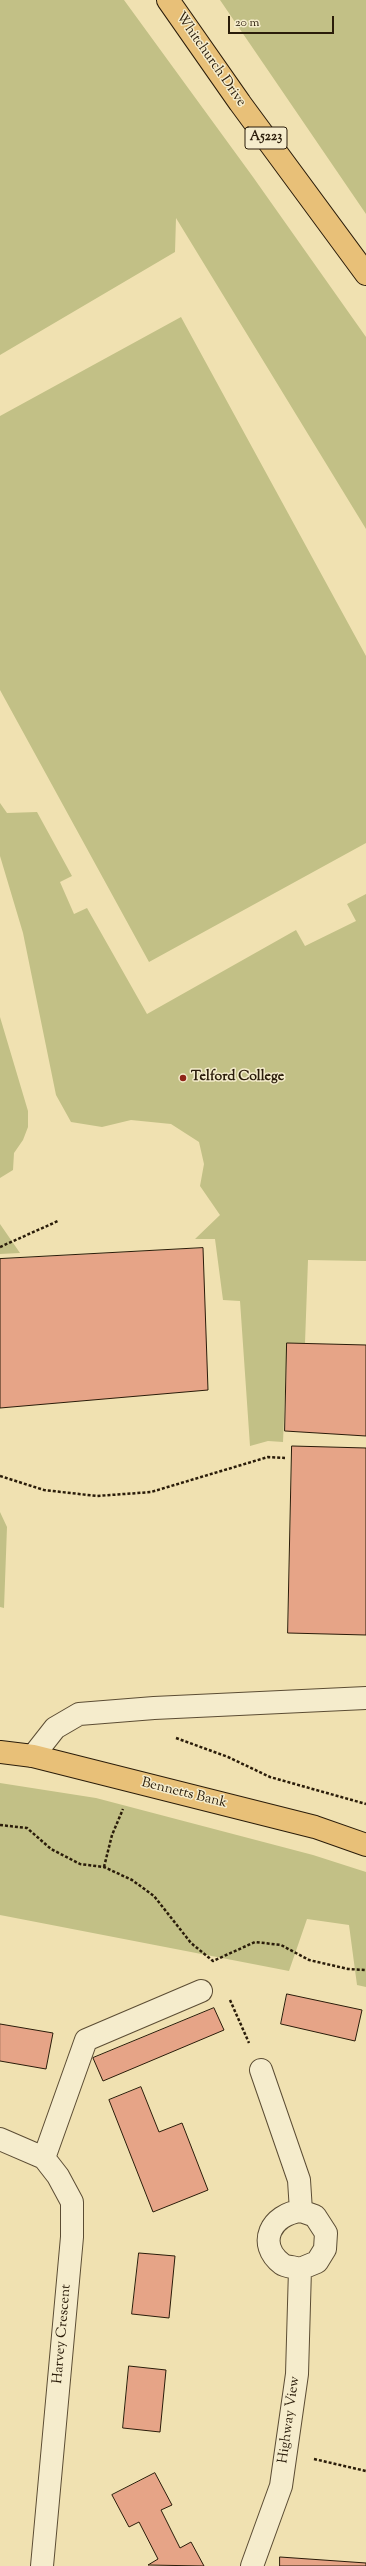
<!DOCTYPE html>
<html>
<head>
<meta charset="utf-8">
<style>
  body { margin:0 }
  #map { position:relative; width:366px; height:2566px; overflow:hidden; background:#f0e1b1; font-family:"Sorts Mill Goudy",serif }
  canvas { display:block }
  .scale { position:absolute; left:228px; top:16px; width:106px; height:18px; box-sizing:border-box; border:2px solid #2a1c0a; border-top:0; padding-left:5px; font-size:12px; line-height:14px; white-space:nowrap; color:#2a1c0a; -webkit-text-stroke:3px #f5eccc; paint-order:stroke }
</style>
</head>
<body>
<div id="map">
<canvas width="366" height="2566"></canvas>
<div class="scale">20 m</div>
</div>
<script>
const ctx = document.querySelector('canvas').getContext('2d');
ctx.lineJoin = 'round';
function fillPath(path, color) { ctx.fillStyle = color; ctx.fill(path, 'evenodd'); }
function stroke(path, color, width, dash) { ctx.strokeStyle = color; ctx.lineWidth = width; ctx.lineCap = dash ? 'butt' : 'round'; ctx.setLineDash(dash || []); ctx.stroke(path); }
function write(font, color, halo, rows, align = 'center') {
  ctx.font = font + ' "Sorts Mill Goudy",serif'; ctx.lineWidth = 3; ctx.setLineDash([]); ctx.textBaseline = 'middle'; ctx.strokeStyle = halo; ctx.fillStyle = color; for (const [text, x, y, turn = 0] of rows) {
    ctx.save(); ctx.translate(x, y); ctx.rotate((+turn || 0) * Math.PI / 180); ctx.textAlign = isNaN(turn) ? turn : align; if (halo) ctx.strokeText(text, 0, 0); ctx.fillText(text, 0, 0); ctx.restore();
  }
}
const green = new Path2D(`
  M0 0H124L253 177 366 337V529L176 218 175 252 0 355Z
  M220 0H366V214Z
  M181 317 366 656V843L149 962 0 690V416Z
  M0 803 7 813 37 812 72 876 60 882 74 914 87 908 147 1014 296 930 305 946 356 921 347 904 366 894V1261L308 1260 305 1343H287L283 1442 268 1441 250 1446 240 1301 223 1300 215 1239H195L220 1215 200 1186 204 1164 199 1142 171 1124 131 1120 102 1127 71 1122 56 1095 23 933 0 856Z
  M0 1017 28 1111V1127L23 1140 14 1153 13 1170 0 1178Z
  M0 1224 20 1253 0 1254Z
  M0 1512 7 1527 4 1608 0 1607Z
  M0 1783 96 1798 313 1855 366 1872V1987L357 1985 349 1925 307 1919 289 1971 0 1915Z`);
const building = new Path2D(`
  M203 1248 208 1390 0 1408V1259Z
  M287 1343 366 1345V1436L285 1431Z
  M292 1446 366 1448V1635L288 1633Z
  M287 1994 362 2010 355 2041 281 2024Z
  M214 2008 224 2030 103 2081 93 2058Z
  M0 2024 53 2033 46 2069 0 2061Z
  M141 2087 159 2132 182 2123 208 2190 153 2212 109 2100Z
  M139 2253 175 2256 169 2318 132 2314Z
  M129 2366 166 2370 160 2432 123 2428Z
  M155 2473 172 2505 161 2510 180 2548 191 2542 204 2566 148 2565 158 2559 139 2522 129 2527 112 2495Z
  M280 2557 366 2563V2566H280Z`);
const path = new Path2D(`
  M0 1247 58 1221
  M0 1476 44 1490 97 1496 151 1492 268 1457 285 1458
  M176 1738 228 1757 270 1777 366 1804
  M0 1825 27 1828 51 1849 80 1864 104 1867 132 1880 154 1896 191 1943 213 1961 255 1942 281 1945 309 1960 348 1969 366 1970
  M104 1867 112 1835 123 1809
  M230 2000 249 2043
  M314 2459 366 2471`);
const minor = new Path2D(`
  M33 1756 55 1728 79 1714 154 1708 366 1698
  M0 2139 44 2158 58 2176 72 2202V2237L42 2566
  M44 2158 86 2040 201 1991
  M300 2269C295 2267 286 2267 282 2264 256 2244 271 2214 301 2211
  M252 2566 281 2486 297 2374 300 2269 317 2262 325 2249 326 2233 315 2216 301 2211 299 2180 261 2070`);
const major = new Path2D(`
  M168 0 240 103 366 274
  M0 1752 33 1756 315 1827 366 1845`);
const markers = [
  [183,1078,4,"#8f2418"]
];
const shields = [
  [266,138,42]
];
const shieldNames = [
  ["A5223",266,138]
];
const streetNames = [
  ["Whitchurch Drive",210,60,55],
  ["Bennetts Bank",184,1794,14],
  ["Harvey Crescent",63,2334,-85],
  ["Highway View",290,2420,-82]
];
const poiNames = [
  ["Telford College",191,1078]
];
fillPath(green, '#c2c086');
fillPath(building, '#e6a487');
stroke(building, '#2a1c0a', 1);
stroke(minor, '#5c4d34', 24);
stroke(major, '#2a1c0a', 24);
stroke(path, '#2a1c0a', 2.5, [3, 2]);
stroke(minor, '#f5eccc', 22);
stroke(major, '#e8c078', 22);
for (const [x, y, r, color] of markers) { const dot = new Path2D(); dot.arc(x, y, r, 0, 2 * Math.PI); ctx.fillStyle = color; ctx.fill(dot); stroke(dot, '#f5eccc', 1.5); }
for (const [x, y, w] of shields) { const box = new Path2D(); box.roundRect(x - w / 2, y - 11, w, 22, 3); ctx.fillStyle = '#f5eccc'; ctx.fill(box); stroke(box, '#2a1c0a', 1); }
write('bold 13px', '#2a1c0a', null, shieldNames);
write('14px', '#2a1c0a', '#f5eccc', streetNames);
write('bold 14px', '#2a1c0a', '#f5eccc', poiNames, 'left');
</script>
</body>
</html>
